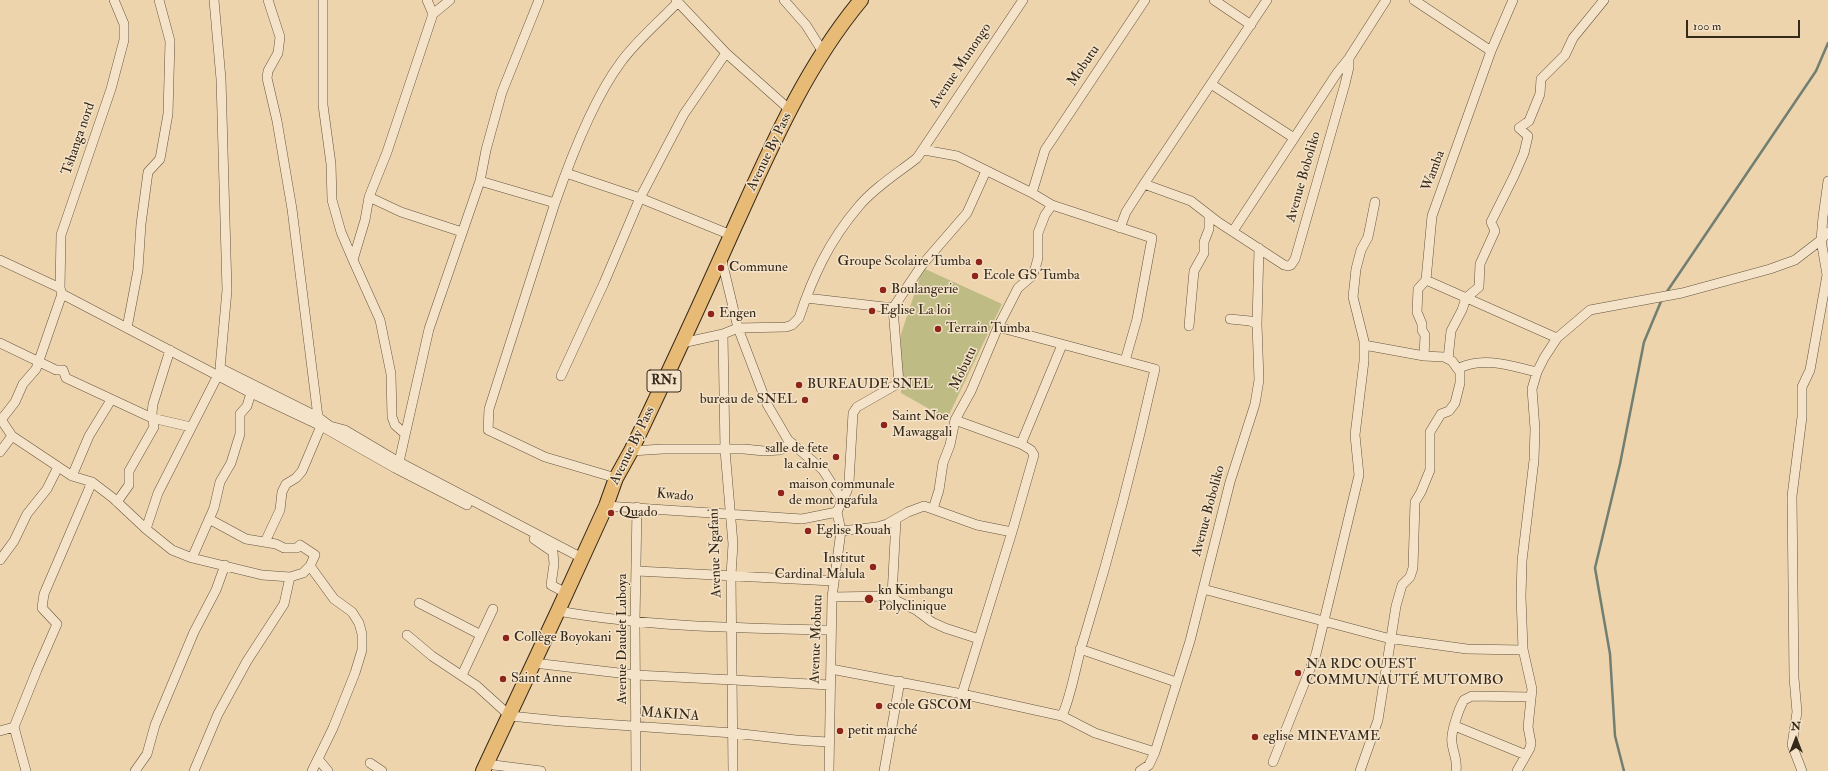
<!DOCTYPE html>
<html>
<head>
<meta charset="utf-8">
<style>
  body { margin:0 }
  #map { position:relative; width:1828px; height:771px; overflow:hidden; background:#eed4ac; font-family:"IM FELL Double Pica",serif }
  canvas { display:block }
  .north { position:absolute; left:1776px; top:719px; width:40px; height:40px; -webkit-text-stroke:3px #f4e3c9; paint-order:stroke; rotate:0deg; font-size:11px; font-weight:700; line-height:16px; text-align:center; color:#35291a }
  .north::after { content:''; display:block; margin:auto; width:14px; height:18px; background:#35291a; clip-path:polygon(50% 0,100% 100%,50% 72%,0 100%) }
  .scale { position:absolute; left:1686px; top:20px; width:114px; height:18px; box-sizing:border-box; border:2px solid #35291a; border-top:0; padding-left:5px; font-size:12px; line-height:14px; white-space:nowrap; color:#35291a; -webkit-text-stroke:3px #f4e3c9; paint-order:stroke }
</style>
</head>
<body>
<div id="map">
<canvas width="1828" height="771"></canvas>
<div class="north">N</div>
<div class="scale">100 m</div>
</div>
<script>
const ctx = document.querySelector('canvas').getContext('2d');
ctx.lineJoin = 'round';
function fillPath(path, color) { ctx.fillStyle = color; ctx.fill(path, 'evenodd'); }
function stroke(path, color, width, dash) { ctx.strokeStyle = color; ctx.lineWidth = width; ctx.lineCap = dash ? 'butt' : 'round'; ctx.setLineDash(dash || []); ctx.stroke(path); }
function write(font, color, halo, rows, align = 'center') {
  ctx.font = font + ' "IM FELL Double Pica",serif'; ctx.lineWidth = 3; ctx.setLineDash([]); ctx.textBaseline = 'middle'; ctx.strokeStyle = halo; ctx.fillStyle = color; for (const [text, x, y, turn = 0] of rows) {
    ctx.save(); ctx.translate(x, y); ctx.rotate((+turn || 0) * Math.PI / 180); ctx.textAlign = isNaN(turn) ? turn : align; if (halo) ctx.strokeText(text, 0, 0); ctx.fillText(text, 0, 0); ctx.restore();
  }
}
const green = new Path2D(`
  M923 268 1002 304 947 419 901 393V334Z`);
const stream = new Path2D(`
  M1666 293 1816 71 1828 43
  M1624 771 1615 736 1610 654 1595 568 1620 464 1644 342 1662 299`);
const minor = new Path2D(`
  M214 0 221 79 227 290 220 368 318 417 330 426 345 430 399 462 582 558
  M268 0 280 37 278 53 268 71 267 78 277 121 292 209 318 417
  M323 0V105L331 164 332 200 341 232 353 260
  M427 0 433 14
  M676 0 726 53 790 110
  M784 0 806 25 823 52
  M1214 0 1251 25
  M1414 0 1491 51
  M1211 84 1294 138
  M924 150 957 156 1032 193 1052 205 1152 238 1137 319 1125 361
  M566 173 640 198 731 235
  M480 181 555 203
  M1144 184 1191 201 1218 222 1284 265 1288 266 1291 265 1295 259 1345 84 1349 67V58
  M1032 193 1045 150 1145 0
  M369 197 401 212 462 232
  M1120 228 1126 212 1144 184 1267 0
  M1233 231 1337 73 1349 58 1386 0
  M721 257 738 328 767 404 788 440 823 470 842 500 837 512 841 531 832 597 829 771
  M0 260 60 288 62 294 251 393 321 426 395 468 467 505
  M1426 280 1557 338
  M60 288 61 235 111 89 124 40V24L114 0
  M806 298 893 308
  M1230 319 1250 321 1257 324
  M1189 326 1194 271 1204 253V242L1209 229V216
  M998 327 1155 369C1135 459 1112 546 1085 635 1076 661 1073 691 1062 716
  M127 328 138 270 141 224 148 172 160 159 168 114 170 41 159 0
  M723 334 725 450 733 544 731 575 733 771
  M0 343 56 370H63L66 378 152 418 191 427
  M682 343 723 334 738 328 786 327 792 325 799 318C813 276 829 241 859 206 875 187 898 173 917 158L1023 0
  M1424 356 1425 335 1422 330V324L1417 312 1418 289 1426 280 1432 216 1491 51 1513 0
  M1448 359 1451 331 1462 310 1466 298 1479 287 1480 264 1495 231 1491 222 1514 176 1524 153 1528 136 1519 128 1529 121 1540 94 1541 79 1565 55 1573 38 1604 0
  M1459 368C1484 356 1511 366 1537 372
  M561 376 604 283 640 198 665 150 684 114 726 53
  M0 418 12 436 72 476 92 482 113 498 146 529 172 550 192 558 262 575 290 577 303 573 310 566 315 555 300 545 297 548H284L276 544 246 539 209 519
  M1 420 15 402 23 384 36 369 62 294
  M955 420 1021 444 1031 450 1034 455 1012 532 962 694
  M404 433 395 425 392 417 391 374 380 320 353 260 365 220 369 197 387 152 433 14 450 0
  M1021 444 1062 345
  M631 451 663 449H744L764 451 780 450 792 443
  M0 452 12 436
  M399 462 429 329 480 181 486 150 502 92 539 0
  M72 476 89 436 111 400
  M616 478 545 457 488 430 489 409 555 203C570 160 594 98 621 62 637 40 659 22 678 2
  M842 500 847 491 849 482 853 413 857 407 899 383 893 308 922 265 967 213 986 171
  M117 502 129 485V471L154 427 152 413 153 404 170 350
  M606 506 802 519 837 512
  M933 509 939 490 943 463 950 445 955 420 971 391 998 327 1018 288 1032 276 1035 269 1038 258V233L1045 215 1052 205
  M146 529 158 493 218 375
  M841 531 877 527 887 524 908 512 924 506 977 525 1012 532
  M534 539 553 552 554 564 551 585 566 593
  M265 542 280 510 282 492 286 484 296 478 302 471 321 426
  M192 558 214 508 220 482 231 463 240 434V414L247 406 251 393
  M0 560 14 541 27 514 47 489 58 467
  M310 566 334 599 352 612 359 623 362 634V650L355 673 333 728 312 771
  M637 571 833 581
  M1203 589 1387 638 1467 649 1523 650
  M892 596 896 520
  M832 597 892 596 897 601 916 610 932 622 945 628 979 639
  M419 603 481 635
  M558 611C648 627 739 628 830 630
  M407 635 432 656 477 686 510 716 560 721 733 733 796 740 828 742
  M1080 649 1176 682
  M534 663 636 675 830 685
  M831 669 962 694 1062 716 1095 733 1155 752
  M462 675 493 609
  M1455 726 1526 755
  M0 731 14 727
  M318 759 328 771
  M1273 762 1316 654 1359 475 1355 435 1364 361V341L1353 297 1356 269 1361 250 1368 237 1375 202
  M370 763 382 771
  M486 764 541 771
  M26 771 14 727 37 670 57 624 42 608 44 594 92 482
  M135 771 147 754 155 725 194 632 216 590 225 565
  M194 771 218 714 247 661 284 604 290 577
  M636 771 635 622 637 507
  M884 771 900 681
  M1140 771 1149 765 1155 752 1190 641 1230 482 1255 404 1259 380 1257 324 1259 248
  M1360 771 1378 720 1396 606 1402 585 1410 577 1413 568 1415 502 1421 492 1430 470V432L1441 414 1449 411 1455 403 1460 383V372L1452 361 1444 357 1424 356 1364 345
  M1456 771C1458 760 1453 753 1452 743 1450 734 1459 708 1464 700L1472 696 1531 697
  M1517 771 1530 748 1531 743 1528 727 1532 689 1523 649 1521 597 1522 561 1534 460 1535 429 1532 389 1537 372 1544 358 1557 338 1590 310 1682 293 1770 269 1795 260 1821 240 1828 232
  M1802 771 1792 745 1797 712 1794 678 1792 496 1802 417V387L1810 370 1827 275 1821 240 1823 217 1828 181`);
const highway = new Path2D(`
  M483 771 558 611 606 506 616 478 631 451C667 376 702 300 736 224 771 147 806 66 861 0`);
const markers = [
  [979,262,4,"#8f2418"],
  [721,268,4,"#8f2418"],
  [975,276,4,"#8f2418"],
  [883,290,4,"#8f2418"],
  [872,311,4,"#8f2418"],
  [711,314,4,"#8f2418"],
  [938,329,4,"#8f2418"],
  [799,385,4,"#8f2418"],
  [805,400,4,"#8f2418"],
  [884,425,4,"#8f2418"],
  [836,457,4,"#8f2418"],
  [781,493,4,"#8f2418"],
  [611,513,4,"#8f2418"],
  [808,531,4,"#8f2418"],
  [873,567,4,"#8f2418"],
  [869,599,5,"#8f2418"],
  [506,638,4,"#8f2418"],
  [1298,673,4,"#8f2418"],
  [503,679,4,"#8f2418"],
  [879,706,4,"#8f2418"],
  [840,731,4,"#8f2418"],
  [1255,737,4,"#8f2418"]
];
const shields = [
  [664,381,34]
];
const shieldNames = [
  ["RN1",664,381]
];
const streetNames = [
  ["Avenue Munongo",961,66,-56],
  ["Mobutu",1084,66,-56],
  ["Tshanga nord",79,139,-71],
  ["Avenue By Pass",770,152,-64],
  ["Wamba",1434,171,-69],
  ["Avenue Boboliko",1304,177,-74],
  ["Mobutu",964,369,-65],
  ["Avenue By Pass",633,446,-64],
  ["Kwado",675,496,5],
  ["Avenue Boboliko",1209,511,-75],
  ["Avenue Ngafani",716,553,-92],
  ["Avenue Daudet Luboya",623,639,-90],
  ["Avenue Mobutu",817,639,-88],
  ["MAKINA",670,715,4]
];
const poiNames = [
  ["Groupe Scolaire Tumba",971,262,"right"],
  ["Commune",729,268],
  ["Ecole GS Tumba",983,276],
  ["Boulangerie",891,290],
  ["Eglise La loi",880,311],
  ["Engen",719,314],
  ["Terrain Tumba",946,329],
  ["BUREAUDE SNEL",807,385],
  ["bureau de SNEL",797,400,"right"],
  ["Saint Noe",892,417],
  ["Mawaggali",892,433],
  ["salle de fete",828,449,"right"],
  ["la calnie",828,465,"right"],
  ["maison communale",789,485],
  ["de mont ngafula",789,501],
  ["Quado",619,513],
  ["Eglise Rouah",816,531],
  ["Institut",865,559,"right"],
  ["Cardinal Malula",865,575,"right"],
  ["kn Kimbangu",878,591],
  ["Polyclinique",878,607],
  ["Collège Boyokani",514,638],
  ["NA RDC OUEST",1306,665],
  ["COMMUNAUTÉ MUTOMBO",1306,681],
  ["Saint Anne",511,679],
  ["ecole GSCOM",887,706],
  ["petit marché",848,731],
  ["eglise MINEVAME",1263,737]
];
fillPath(green, '#bfbb85');
stroke(stream, '#717f73', 2.5);
stroke(minor, '#63543e', 10);
stroke(highway, '#35291a', 16);
stroke(minor, '#f4e3c9', 9);
stroke(highway, '#e7ba76', 14);
for (const [x, y, r, color] of markers) { const dot = new Path2D(); dot.arc(x, y, r, 0, 2 * Math.PI); ctx.fillStyle = color; ctx.fill(dot); stroke(dot, '#f4e3c9', 1.5); }
for (const [x, y, w] of shields) { const box = new Path2D(); box.roundRect(x - w / 2, y - 11, w, 22, 3); ctx.fillStyle = '#f4e3c9'; ctx.fill(box); stroke(box, '#35291a', 1); }
write('bold 13px', '#35291a', null, shieldNames);
write('14px', '#35291a', '#f4e3c9', streetNames);
write('14px', '#35291a', '#f4e3c9', poiNames, 'left');
</script>
</body>
</html>
